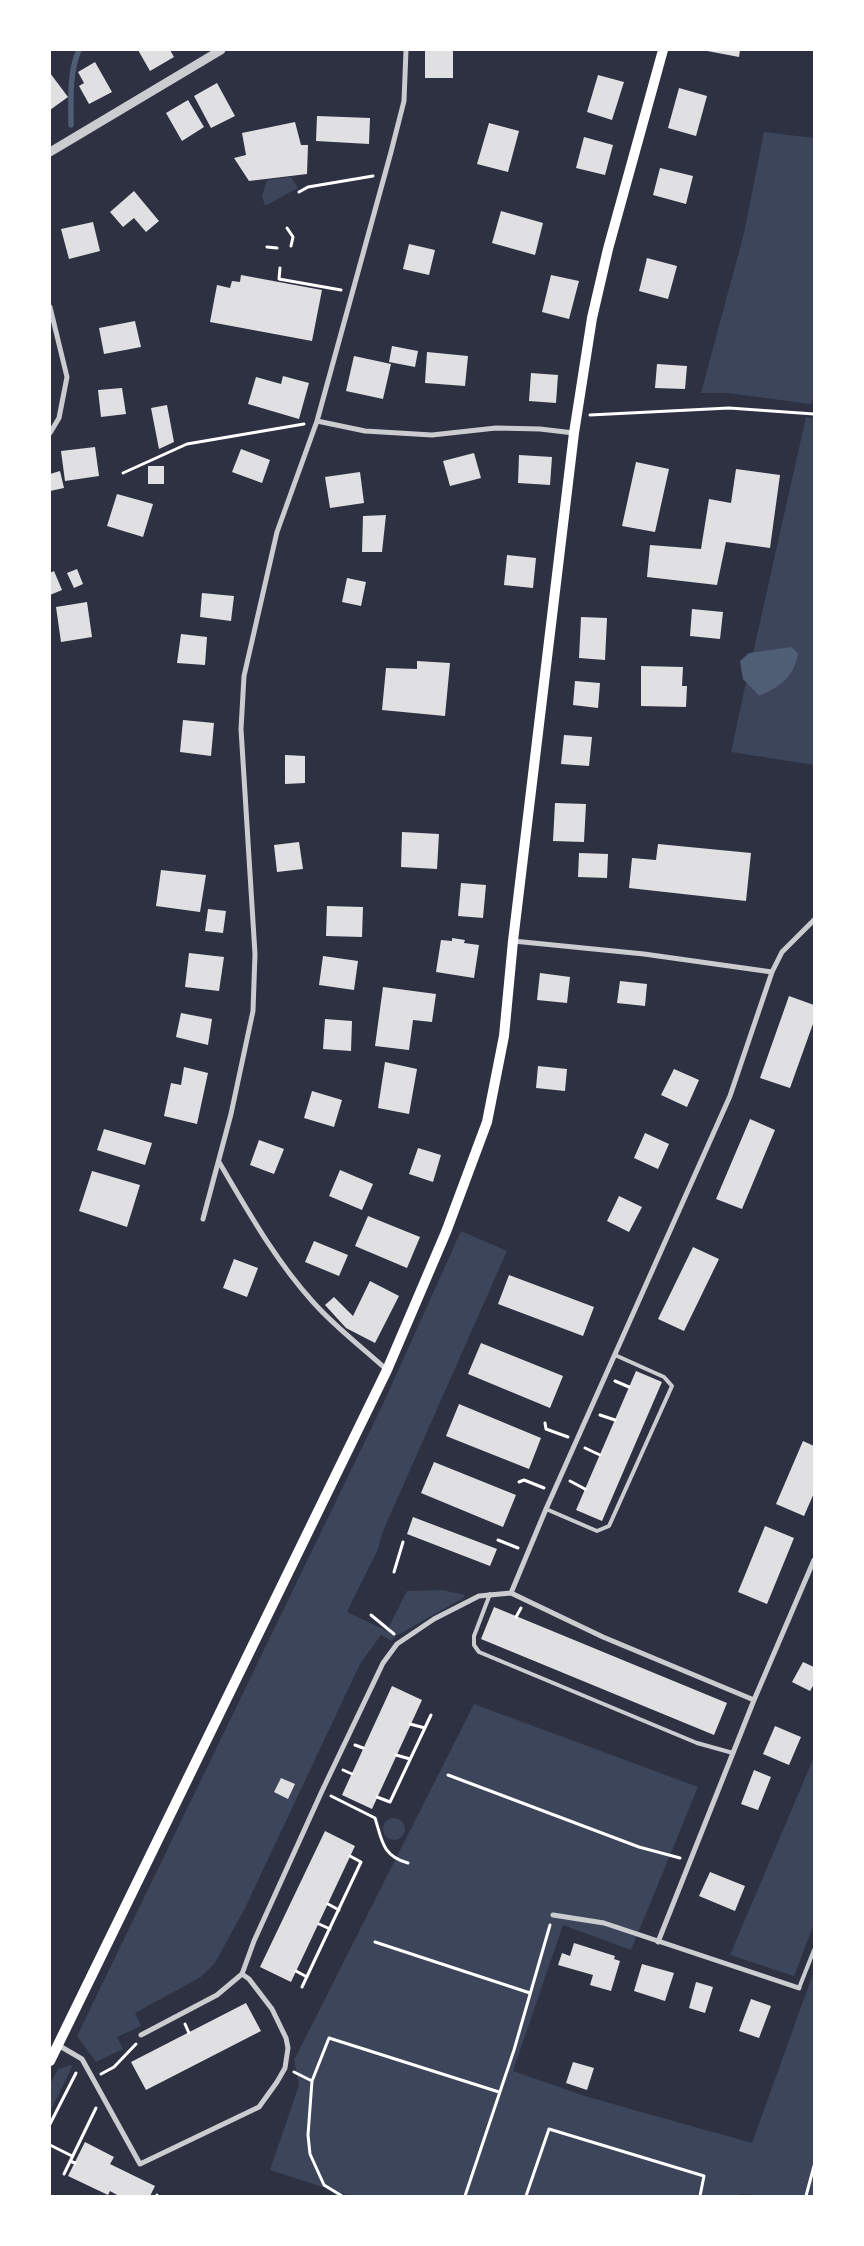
<!DOCTYPE html>
<html>
<head>
<meta charset="utf-8">
<style>
  body { margin:0 }
  #map { position:relative; width:864px; height:2246px; overflow:hidden; background:#2d3142; font-family:Commissioner,sans-serif }
  canvas { display:block }
  .frame { position:absolute; inset:0; border:51px solid #fff; pointer-events:none }
</style>
</head>
<body>
<div id="map">
<canvas width="864" height="2246"></canvas>
<div class="frame"></div>
</div>
<script>
const ctx = document.querySelector('canvas').getContext('2d');
ctx.lineJoin = 'round';
function fillPath(path, color) { ctx.fillStyle = color; ctx.fill(path, 'evenodd'); }
function stroke(path, color, width, dash) { ctx.strokeStyle = color; ctx.lineWidth = width; ctx.lineCap = dash ? 'butt' : 'round'; ctx.setLineDash(dash || []); ctx.stroke(path); }
const green = new Path2D(`
  M764 132 814 138V395L811 404 727 393H701L744 233Z
  M291 177 298 188 265 206 262 196 267 180Z
  M806 417 814 419V765L731 752 746 682 759 696 762 653H753Z
  M461 1231 507 1251 383 1531 378 1549 347 1612 387 1631 407 1591 442 1590 465 1595 463 1598 396 1636 391 1641 381 1635 360 1664 245 1908 215 1963 201 1977 135 2013 141 2026 117 2037 123 2049 96 2062 77 2036 383 1404Z
  M474 1704 698 1787 631 1950 563 1925 513 2071 588 2097 752 2143 814 1971V2196H753L742 2194 741 2196H350L270 2170 299 2085 294 2060Z
  M814 1757V1924L794 1976 730 1955Z
  M383 1829a11 11 0 1 1 22 0a11 11 0 1 1-22 0Z
  M71 2065 72 2067 50 2112V2084L58 2069Z`);
const water = new Path2D(`
  M791 647 798 653C795 676 780 687 759 696L743 679 740 661 749 653Z`);
const stream = new Path2D(`
  M71 125C71 101 69 72 79 50`);
const building = new Path2D(`
  M138 50H170L174 57 150 71Z
  M425 50H453V78H425Z
  M702 50H740L739 57Z
  M95 62 112 92 89 104 79 86 84 83 78 72Z
  M50 73 68 97 50 110Z
  M598 75 624 82 612 120 587 112Z
  M217 83 235 116 211 128 194 96Z
  M679 88 707 96 696 136 668 128Z
  M188 100 204 127 182 141 166 113Z
  M317 116 370 118 369 144 316 141Z
  M295 122 301 145H308L307 174 249 181 234 158 246 155 242 133Z
  M489 123 519 131 508 172 477 164Z
  M584 137 613 145 605 175 576 168Z
  M660 168 693 176 686 204 653 195Z
  M134 191 159 221 146 232 134 218 123 227 110 212Z
  M501 211 543 223 535 255 492 243Z
  M93 222 100 251 69 259 61 229Z
  M409 244 435 250 429 275 403 269Z
  M647 258 677 266 668 299 639 291Z
  M241 275 322 290 312 341 210 322 217 285 230 288 232 281 240 282Z
  M551 275 579 281 569 319 542 312Z
  M135 321 141 347 104 354 99 328Z
  M392 346 418 351 415 367 389 362Z
  M427 352 468 356 465 386 425 383Z
  M354 356 391 364 383 399 346 391Z
  M657 364 687 366 685 389 655 388Z
  M531 373 558 375 556 403 529 401Z
  M283 376 309 383 299 419 248 404 256 377 281 384Z
  M122 388 126 414 101 417 98 390Z
  M167 405 174 442 159 449 151 408Z
  M95 447 99 476 65 481 61 451Z
  M241 449 270 460 262 483 232 472Z
  M474 453 481 478 450 486 443 461Z
  M519 455 552 457 550 485 518 483Z
  M636 462 669 469 655 532 622 526Z
  M148 466H164V484H148Z
  M736 469 780 475 770 548 726 542 717 585 647 577 650 545 701 549 709 499 731 503Z
  M60 471 64 488 50 491V474Z
  M360 472 364 503 330 508 325 477Z
  M117 494 153 504 143 537 107 526Z
  M386 515 382 552H362L363 516Z
  M507 555 536 558 533 588 504 585Z
  M77 569 83 584 74 588 67 573Z
  M54 571 62 590 50 595V573Z
  M347 578 366 582 361 606 342 602Z
  M202 593 234 596 231 621 200 617Z
  M87 602 92 637 61 642 56 607Z
  M692 609 723 612 720 639 690 636Z
  M581 617 607 618 605 660 579 658Z
  M181 634 207 637 205 665 177 663Z
  M417 661 450 663 445 716 382 710 386 668 417 669Z
  M641 666 683 667 682 686H687L686 707 641 706Z
  M575 681 600 683 598 708 573 705Z
  M183 720 214 723 211 756 180 752Z
  M564 735 592 737 589 766 561 764Z
  M285 755 305 756V783L285 784Z
  M555 803 586 804 584 842 553 841Z
  M402 832 439 834 437 869 401 867Z
  M299 842 303 869 277 872 274 845Z
  M658 844 751 853 746 901 629 888 632 858 656 860Z
  M579 853 608 854 607 878 578 877Z
  M161 870 206 875 200 912 156 906Z
  M461 883 486 885 483 918 458 916Z
  M327 906 363 907 362 937 326 936Z
  M208 909 226 911 223 933 205 931Z
  M452 938 465 940 464 943 479 945 474 978 436 972 441 940 452 941Z
  M189 953 224 957 219 991 185 987Z
  M323 956 358 961 354 990 319 985Z
  M540 973 570 977 567 1003 537 1000Z
  M620 981 647 984 645 1006 617 1003Z
  M383 987 436 994 432 1022 413 1020 409 1050 375 1046Z
  M789 996 814 1005V1021L790 1088 760 1078Z
  M181 1013 212 1019 208 1045 176 1037Z
  M325 1019 352 1021 351 1051 323 1049Z
  M385 1062 417 1069 409 1114 378 1108Z
  M538 1066 567 1069 565 1091 536 1088Z
  M184 1067 208 1073 197 1124 164 1116 171 1083 181 1085Z
  M674 1069 699 1080 687 1107 661 1095Z
  M312 1091 342 1100 334 1127 304 1118Z
  M750 1119 775 1130 742 1209 716 1199Z
  M104 1129 152 1143 145 1165 97 1150Z
  M645 1133 669 1144 658 1169 634 1158Z
  M259 1140 284 1149 274 1174 250 1165Z
  M418 1148 441 1155 433 1182 409 1174Z
  M340 1170 373 1184 362 1210 329 1196Z
  M92 1171 140 1185 127 1227 79 1211Z
  M619 1196 642 1207 629 1232 607 1221Z
  M368 1216 420 1237 407 1268 355 1246Z
  M314 1241 348 1255 339 1276 305 1262Z
  M693 1247 719 1259 684 1331 658 1319Z
  M234 1259 258 1268 247 1297 223 1288Z
  M509 1275 594 1307 583 1336 498 1304Z
  M370 1281 399 1296 375 1343 346 1328 325 1305 334 1297 353 1316Z
  M481 1343 563 1376 550 1408 468 1374Z
  M636 1371 662 1382 602 1521 576 1510Z
  M459 1404 541 1438 529 1469 446 1436Z
  M803 1441 814 1446V1493L804 1516 776 1504Z
  M434 1462 516 1495 503 1527 421 1493Z
  M413 1517 497 1549 490 1566 407 1534Z
  M765 1526 794 1538 767 1604 738 1592Z
  M494 1607 727 1703 714 1735 481 1639Z
  M803 1662 814 1667V1684L810 1691 792 1682Z
  M392 1686 422 1700 372 1809 342 1795Z
  M775 1726 801 1737 789 1765 763 1754Z
  M754 1770 771 1777 758 1810 741 1804Z
  M281 1778 295 1784 288 1799 274 1792Z
  M325 1831 355 1846 291 1982 260 1967Z
  M710 1872 745 1886 735 1911 699 1896Z
  M574 1943 615 1956 614 1959 620 1961 611 1991 590 1985 593 1975 558 1965 562 1953 570 1956Z
  M642 1964 674 1973 665 2001 634 1991Z
  M696 1982 713 1987 705 2013 689 2008Z
  M751 1999 771 2006 759 2038 739 2031Z
  M246 2003 261 2031 146 2090 131 2062Z
  M573 2062 594 2068 587 2090 566 2083Z
  M85 2142 114 2157 110 2164 155 2186 150 2196H119L110 2191 108 2195 68 2176Z`);
const path = new Path2D(`
  M299 192 308 187 373 176
  M287 228 293 237 291 246
  M267 247 277 248
  M280 268 279 279 341 290
  M590 415 729 408 814 414
  M123 473 187 444 304 424
  M615 1381 629 1387
  M600 1415 615 1420
  M545 1423 546 1429 568 1437
  M585 1448 600 1455
  M570 1481 585 1489
  M519 1482 524 1480 544 1488
  M498 1540 518 1548
  M394 1572 403 1542
  M371 1615 394 1634
  M516 1617 521 1608
  M410 1724 425 1728
  M355 1745 363 1748
  M396 1755 410 1759
  M343 1770 352 1774
  M448 1775 639 1847 680 1858
  M331 1796 375 1818C382 1840 382 1856 408 1863
  M377 1797 390 1802 431 1715
  M328 1904 339 1910
  M319 1924 330 1929
  M375 1942 530 1993
  M296 1971 307 1977
  M302 1987 361 1862 350 1856
  M185 2024 189 2033
  M294 2072 312 2081 308 2135 310 2154 324 2185 342 2196
  M101 2074 114 2067 136 2044
  M312 2081 329 2038 499 2092
  M50 2124 76 2073
  M50 2145 72 2156
  M70 2161 75 2163
  M64 2174 96 2108
  M157 2196V2195
  M465 2196 514 2050 550 1925
  M526 2196 549 2129 704 2176 700 2196
  M806 2196 814 2166`);
const service = new Path2D(`
  M546 1509 597 1531 609 1526 672 1386 664 1377 615 1355
  M490 1594 474 1636V1645L479 1652 697 1743 733 1753
  M799 1988 814 1950`);
const minor = new Path2D(`
  M50 307 67 377 59 418 50 433
  M317 421 365 431 432 435 496 428 540 429 574 433
  M513 941 644 954 772 972 782 952 814 920
  M219 1162C248 1211 275 1260 313 1302 335 1327 363 1348 387 1370
  M203 1219 231 1114 253 1011 255 954 241 729 244 676 277 532 317 421 391 152 404 101 406 50
  M511 1593 603 1637 754 1700
  M553 1915 604 1923 799 1988
  M658 1942 754 1700 814 1560
  M141 2035 217 1995 242 1974 254 1941 322 1791 383 1663 397 1644 434 1619 479 1596 511 1593 546 1509 730 1096 772 972
  M58 2045 82 2059 140 2164 259 2107 277 2082 285 2068 288 2048 286 2038 272 2009 249 1979 242 1974`);
const tertiary = new Path2D(`
  M50 152 221 50`);
const secondary = new Path2D(`
  M50 2061 387 1370 446 1232 487 1122 504 1036 513 941 574 433 592 318 608 249 663 50`);
fillPath(green, '#3c4559');
fillPath(water, '#4f5d75');
stroke(stream, '#4f5d75', 5.5);
fillPath(building, '#e0e0e3');
stroke(path, '#fff', 3);
stroke(service, '#caccd0', 4);
stroke(minor, '#caccd0', 5);
stroke(tertiary, '#caccd0', 9);
stroke(secondary, '#fff', 10);
</script>
</body>
</html>
